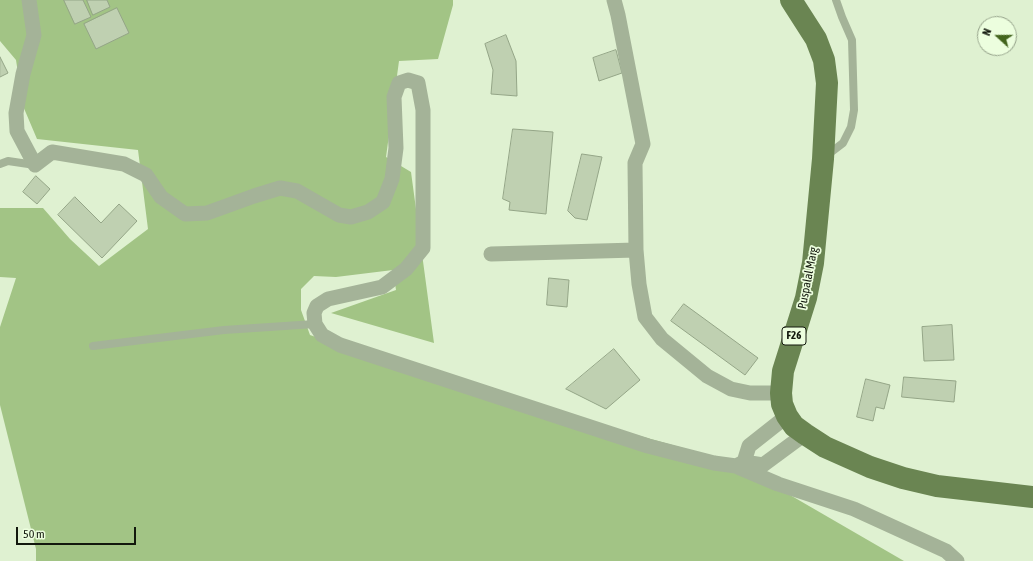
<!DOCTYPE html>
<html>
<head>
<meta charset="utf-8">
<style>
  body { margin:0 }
  #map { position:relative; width:1033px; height:561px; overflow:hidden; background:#dff1d1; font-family:"Asap Condensed",sans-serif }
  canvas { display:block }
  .north { position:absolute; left:977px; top:16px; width:40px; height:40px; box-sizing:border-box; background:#ecfede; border:1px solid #95a28a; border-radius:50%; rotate:291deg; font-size:11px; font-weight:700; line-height:16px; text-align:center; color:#12180d }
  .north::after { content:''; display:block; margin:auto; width:14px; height:18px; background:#43651d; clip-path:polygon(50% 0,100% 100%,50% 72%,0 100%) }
  .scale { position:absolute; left:16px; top:527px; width:120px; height:18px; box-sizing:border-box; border:2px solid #12180d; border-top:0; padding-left:5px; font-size:12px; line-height:14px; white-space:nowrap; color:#12180d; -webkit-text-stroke:3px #ecfede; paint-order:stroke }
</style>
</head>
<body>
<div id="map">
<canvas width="1033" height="561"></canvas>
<div class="north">N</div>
<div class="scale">50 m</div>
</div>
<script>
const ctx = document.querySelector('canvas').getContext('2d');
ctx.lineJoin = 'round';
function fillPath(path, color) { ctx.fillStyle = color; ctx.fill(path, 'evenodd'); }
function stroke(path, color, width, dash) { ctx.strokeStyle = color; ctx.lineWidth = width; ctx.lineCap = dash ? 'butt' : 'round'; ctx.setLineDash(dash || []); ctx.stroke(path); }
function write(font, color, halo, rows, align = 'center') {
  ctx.font = font + ' "Asap Condensed",sans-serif'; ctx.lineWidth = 3.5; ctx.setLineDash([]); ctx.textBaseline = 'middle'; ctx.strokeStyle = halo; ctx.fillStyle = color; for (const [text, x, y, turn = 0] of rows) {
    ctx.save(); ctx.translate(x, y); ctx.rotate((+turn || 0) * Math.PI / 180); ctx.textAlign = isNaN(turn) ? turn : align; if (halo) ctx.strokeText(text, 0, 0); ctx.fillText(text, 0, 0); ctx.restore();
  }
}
const forest = new Path2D(`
  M0 0H453V5L438 59 399 61 386 157 411 172 434 343 331 313 396 290 393 270 336 277 314 276 301 289V310L310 335 437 379 733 462 904 561H36V549L0 405V327L16 278 0 277V208H43L70 239 99 266 148 229 138 150 37 139 23 106 16 60 0 41Z`);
const building = new Path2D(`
  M64 0H83L91 17 75 24Z
  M87 0H107L110 7 93 15Z
  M117 8 129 33 96 49 84 24Z
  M506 35 516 61 517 96 491 94 493 70 485 44Z
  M616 50 622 73 599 81 593 58Z
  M0 57 8 73 0 77Z
  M513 129 553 132 546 214 509 210 510 202 503 199Z
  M582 154 602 157 587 220 575 218 568 211Z
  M36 176 50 189 37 204 23 192Z
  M75 197 101 223 119 204 137 221 102 258 58 215Z
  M549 278 569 280 567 307 547 305Z
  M684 304 758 358 745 375 671 321Z
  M952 325 954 360 924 361 922 327Z
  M614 349 640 380 606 409 566 389Z
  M904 377 956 381 954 402 902 397Z
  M866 379 890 385 884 409 876 407 873 421 857 417Z`);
const lane = new Path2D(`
  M826 156 843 143 851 127 854 110 852 40 842 17 836 0
  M0 164 8 161 35 165
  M93 346 224 330 315 324`);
const street = new Path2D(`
  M29 0 34 35 23 74 16 113 17 131 35 165 52 152 124 164 146 175 161 197 185 214 207 213 254 196 280 188 297 191 339 215 351 217 368 212 383 202 392 179 396 148 394 97 399 83 408 80 418 83 423 110V248L406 269 382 287 328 299 317 306 314 313 315 324 322 335 340 345 648 446 714 463 736 466 744 462 763 465 805 434
  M614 0 618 15 643 144 635 163 636 250 639 284 645 317 662 339 707 376 731 389 750 393H781
  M491 254 636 250
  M744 462 749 446 787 416
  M738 467 778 484 854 509 946 551 957 561`);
const primary = new Path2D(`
  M791 0 816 39 824 60 827 83 823 159 813 263 806 298 783 371 781 393 782 404 787 416 794 426 805 434 825 447 870 467 903 478 937 486 1033 497`);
const shields = [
  [794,336,24]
];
const shieldNames = [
  ["F26",794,336]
];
const streetNames = [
  ["Puspalal Marg",808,278,-79]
];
fillPath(forest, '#a2c485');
fillPath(building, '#bfd0b1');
stroke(building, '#94a587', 1);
stroke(lane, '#a4b398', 8);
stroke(street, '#a4b398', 15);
stroke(primary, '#6a8552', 22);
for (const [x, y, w] of shields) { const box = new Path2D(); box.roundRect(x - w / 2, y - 9, w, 18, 3); ctx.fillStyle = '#ecfede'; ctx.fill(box); stroke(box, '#12180d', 1); }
write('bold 11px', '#12180d', null, shieldNames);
write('12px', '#12180d', '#ecfede', streetNames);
</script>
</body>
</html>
